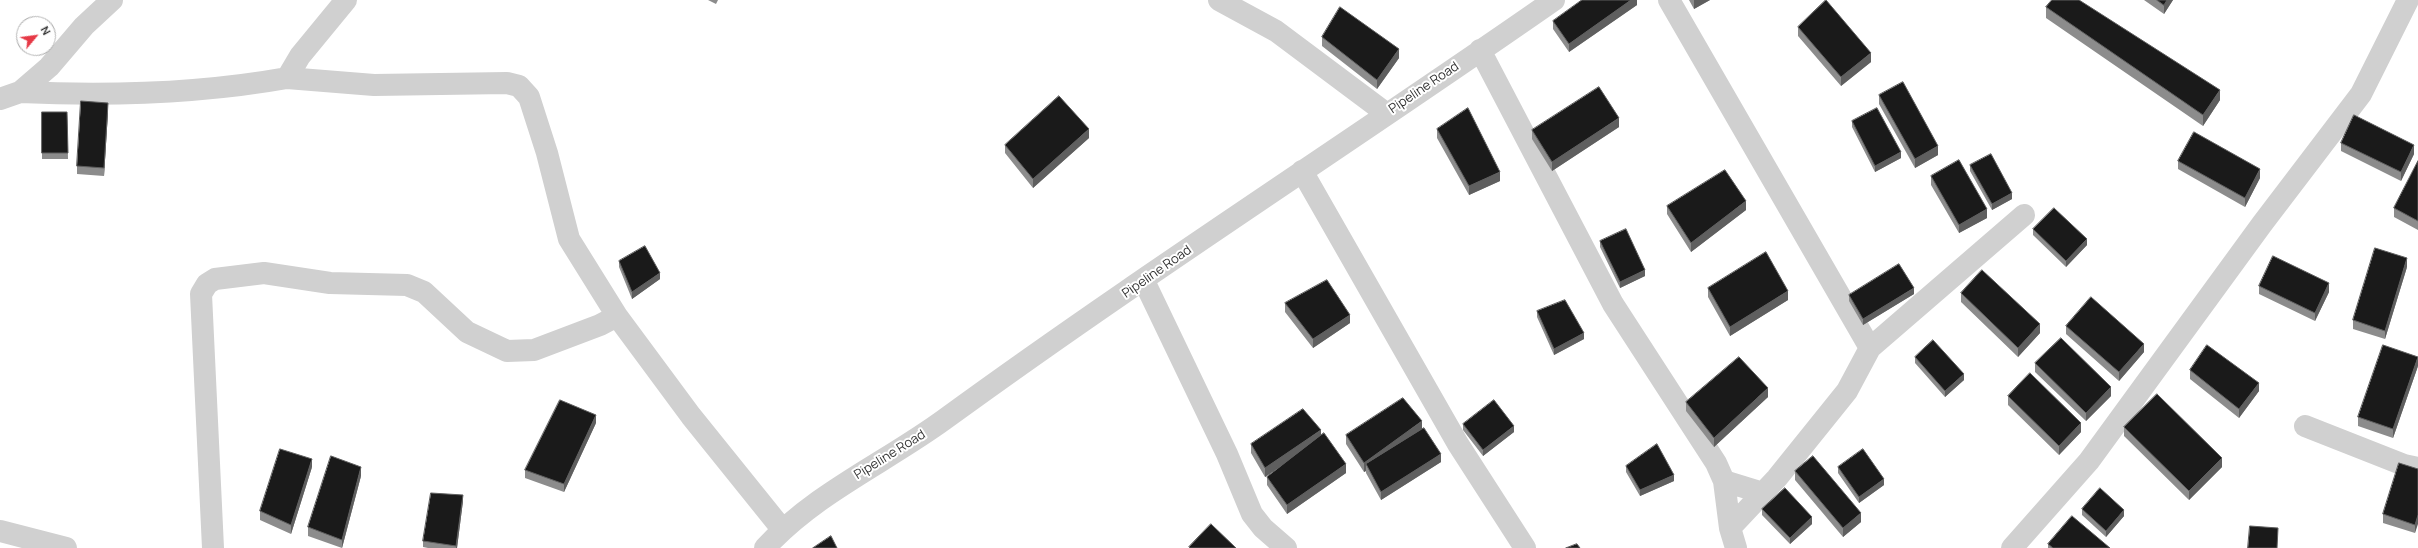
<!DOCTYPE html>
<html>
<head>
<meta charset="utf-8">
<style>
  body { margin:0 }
  #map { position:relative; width:2418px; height:548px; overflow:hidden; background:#fff; font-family:Manrope,sans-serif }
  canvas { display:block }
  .north { position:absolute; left:16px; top:16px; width:40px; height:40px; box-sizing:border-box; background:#fff; border:1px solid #adadad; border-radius:50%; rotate:61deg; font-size:11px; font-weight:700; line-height:16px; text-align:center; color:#333 }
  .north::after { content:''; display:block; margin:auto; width:14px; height:18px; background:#e63946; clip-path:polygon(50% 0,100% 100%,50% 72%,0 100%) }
</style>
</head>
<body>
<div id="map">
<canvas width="2418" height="548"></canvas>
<div class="north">N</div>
</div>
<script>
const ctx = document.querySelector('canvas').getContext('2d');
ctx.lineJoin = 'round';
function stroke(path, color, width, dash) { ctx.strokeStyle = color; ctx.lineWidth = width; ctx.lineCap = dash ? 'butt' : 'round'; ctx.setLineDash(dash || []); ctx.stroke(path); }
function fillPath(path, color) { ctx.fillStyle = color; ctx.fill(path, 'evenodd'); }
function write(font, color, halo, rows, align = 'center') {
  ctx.font = font + ' Manrope,sans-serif'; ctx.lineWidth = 4; ctx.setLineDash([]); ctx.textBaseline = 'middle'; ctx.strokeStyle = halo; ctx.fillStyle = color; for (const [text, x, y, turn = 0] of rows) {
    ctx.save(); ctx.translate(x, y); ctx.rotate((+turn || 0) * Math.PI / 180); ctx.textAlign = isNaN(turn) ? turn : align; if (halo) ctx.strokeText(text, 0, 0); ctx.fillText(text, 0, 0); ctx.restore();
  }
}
const street = new Path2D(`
  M1219 0 1276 31 1387 114
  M1669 0 1870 348
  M1480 50 1613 304 1716 463 1724 481 1730 528 1736 548
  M287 78 374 85 507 83 519 86 529 97 547 153 569 239 617 316
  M20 92C106 96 203 93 287 78L300 56 346 0
  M0 99 20 92 49 67 84 26 112 0
  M1302 171 1458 444 1525 548
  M1144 281 1227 454 1252 514 1263 528 1286 548
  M2305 426 2404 465 2418 468
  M1724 481 1763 493
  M1730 528 1777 478 1847 391 1870 348 2024 215
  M0 531 66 548
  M213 548 201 294 207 284 215 279 264 273 330 283 407 285 424 292 467 332 507 351 534 350 600 325 617 316 691 416 782 529
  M765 548C815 493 885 463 945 419 1144 274 1352 141 1554 0
  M2012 548 2089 461 2262 224 2361 94 2408 0`);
const wall = new Path2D(`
  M708 0H718L716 4Z
  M1637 0V5L1569 52 1553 29V21Z
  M1689 0H1710L1694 9Z
  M2144 0H2173L2164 14Z
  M2046 7 2220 100 2203 126 2046 18Z
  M1798 27 1871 62 1841 86 1798 36Z
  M1322 37 1399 58 1377 89 1322 46Z
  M1879 95 1938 155 1915 168 1879 104Z
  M42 112H67L68 159H42Z
  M108 112 104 176 77 174V166Z
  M1852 121 1901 158 1875 172 1852 127Z
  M1619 127 1552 171 1532 139V130Z
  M1437 129 1500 181 1469 195 1437 138Z
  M1089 138 1033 188 1005 153V145Z
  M2341 143 2414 154 2401 181 2341 151Z
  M2178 161 2260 178 2245 207 2178 169Z
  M2418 161V230L2394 217V208Z
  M1970 165 2012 199 1992 210 1970 171Z
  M1931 176 1987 218 1959 233 1931 185Z
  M1667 206 1746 210 1691 252 1667 214Z
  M2033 229 2087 245 2066 267 2033 235Z
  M1600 241 1645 276 1620 288 1600 247Z
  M619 261 660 279 632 299 619 267Z
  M2407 267 2385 339 2353 329V320Z
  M2259 286 2329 292 2315 321 2259 294Z
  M1708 288 1788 300 1730 336 1708 297Z
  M1961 293 2040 333 2018 357 1961 302Z
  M1914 294 1863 325 1849 301V295Z
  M1285 303 1350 323 1313 348 1285 312Z
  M1537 311 1584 339 1554 355 1537 317Z
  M2066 326 2144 352 2119 381 2066 334Z
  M1915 357 1964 380 1945 397 1915 363Z
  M2035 363 2111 396 2086 421 2035 372Z
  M2418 366 2393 438 2358 426V417Z
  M2190 370 2259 391 2239 418 2190 379Z
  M2008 396 2081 432 2059 455 2008 405Z
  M1768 397 1714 447 1686 411V402Z
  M596 423 564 492 525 478V470Z
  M1463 424 1514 432 1483 456 1463 430Z
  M2124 427 2222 467 2189 500 2124 436Z
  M1422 429 1441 462 1381 500 1366 473V471L1364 472 1346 444V435Z
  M1321 435 1346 473 1287 514 1267 485V477L1282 465 1265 477 1251 453V444Z
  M1626 466 1674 481 1640 496 1626 472Z
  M312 467 291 534 260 520V511Z
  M1838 467 1884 485 1859 503 1838 473Z
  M2418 469 2415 533 2383 523V514Z
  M1795 471 1861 522 1843 537 1795 480Z
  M361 476 342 548 308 536V527Z
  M463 501 457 548H428L423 547V541Z
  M1762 509 1812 524 1790 544 1762 515Z
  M2082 509 2124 516 2106 537 2082 515Z
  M2048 544 2110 548H2048Z`);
const shadedWall = new Path2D(`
  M1631 0H1637V5L1569 52V44Z
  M1694 0H1710L1694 9Z
  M2167 0H2173L2164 14V5Z
  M1399 49V58L1377 89V80Z
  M1871 53V62L1841 86V77Z
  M2220 90V100L2203 126V115Z
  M108 103V112L104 176V168Z
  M1619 118V127L1552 171V162Z
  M1089 129V138L1033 188V179Z
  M2414 145V154L2401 181V172Z
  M1938 146V155L1915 168V159Z
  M1901 152V158L1875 172V166Z
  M2260 169V178L2245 207V198Z
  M1500 172V181L1469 195V186Z
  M2012 193V199L1992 210V204Z
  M1746 201V210L1691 252V243Z
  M1987 209V218L1959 233V225Z
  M2087 239V245L2066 267V261Z
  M2407 258V267L2385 339V331Z
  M1645 270V276L1620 288V282Z
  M660 273V279L632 299V292Z
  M2329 283V292L2315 321V313Z
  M1914 288V294L1863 325V319Z
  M1788 291V300L1730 336V327Z
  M1350 315V323L1313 348V339Z
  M2040 324V333L2018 357V348Z
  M1584 333V339L1554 355V349Z
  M2144 344V352L2119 381V372Z
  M2418 357V366L2393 438V429Z
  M1964 374V380L1945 397V391Z
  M2259 383V391L2239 418V409Z
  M2111 387V396L2086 421V413Z
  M1768 388V397L1714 447V438Z
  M596 415V423L564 492V484Z
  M1422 421V430L1366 464V471L1364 472V463Z
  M2081 423V432L2059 455V446Z
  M1514 426V432L1483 456V450Z
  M1321 430V439L1265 477V468Z
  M1441 454V462L1381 500V492Z
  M2222 458V467L2189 500V491Z
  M312 459V467L291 534V525Z
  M1346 464V473L1287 514V505Z
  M361 467V476L342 548V540Z
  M1674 475V481L1640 496V490Z
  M1884 479V485L1859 503V497Z
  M463 495V501L457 548H456Z
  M2124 510V516L2106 537V531Z
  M1861 513V522L1843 537V528Z
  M2418 515V524L2415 533V525Z
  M1812 517V524L1790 544V538Z`);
const building = new Path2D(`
  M1582 0H1631L1569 44 1553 21Z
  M1826 0 1871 53 1841 77 1798 27Z
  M2052 0H2079L2220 90 2203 115 2046 7Z
  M2157 0H2167L2164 5Z
  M1340 7 1399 49 1377 80 1322 37Z
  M1903 82 1938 146 1915 159 1879 95Z
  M1599 87 1619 118 1552 162 1532 130Z
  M1059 96 1089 129 1033 179 1005 145Z
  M81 101 108 103 104 168 77 166Z
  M1468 108 1500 172 1469 186 1437 129Z
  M1877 108 1901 152 1875 166 1852 121Z
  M42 112H67L68 153H42Z
  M2354 115 2414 145 2401 172 2341 143Z
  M2194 132 2260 169 2245 198 2178 161Z
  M1991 154 2012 193 1992 204 1970 165Z
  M1959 160 1987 209 1959 225 1931 176Z
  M2418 161V221L2394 208Z
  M1725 170 1746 201 1691 243 1667 206Z
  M2054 208 2087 239 2066 261 2033 229Z
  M1626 229 1645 270 1620 282 1600 241Z
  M645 246 660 273 632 292 619 261Z
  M2375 248 2407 258 2385 331 2353 320Z
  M1766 252 1788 291 1730 327 1708 288Z
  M2273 256 2329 283 2315 313 2259 286Z
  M1899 264 1914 288 1863 319 1849 295Z
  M1982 270 2040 324 2018 348 1961 293Z
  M1327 280 1350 315 1313 339 1285 303Z
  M2091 297 2144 344 2119 372 2066 326Z
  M1565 300 1584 333 1554 349 1537 311Z
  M2061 338 2111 387 2086 413 2035 363Z
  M1933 340 1964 374 1945 391 1915 357Z
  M2207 345 2259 383 2239 409 2190 370Z
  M2383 345 2418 357 2393 429 2358 417Z
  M1739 357 1768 388 1714 438 1686 402Z
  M2030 373 2081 423 2059 446 2008 396Z
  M2157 394 2222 458 2189 491 2124 427Z
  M1403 398 1422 421 1364 463 1346 435Z
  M560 400 596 415 564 484 525 470Z
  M1494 400 1514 426 1483 450 1463 424Z
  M1303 409 1321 430 1265 468 1251 444Z
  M1424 428 1441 454 1381 492 1366 464Z
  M1324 433 1346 464 1287 505 1267 477Z
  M1657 444 1674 475 1640 490 1626 466Z
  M280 449 312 459 291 525 260 511Z
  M1863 449 1884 479 1859 497 1838 467Z
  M331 456 361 467 342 540 308 527Z
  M1813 456 1861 513 1843 528 1795 471Z
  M2399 463 2418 469V515L2415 525 2383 514Z
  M1785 488 1812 517 1790 538 1762 509Z
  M2100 488 2124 510 2106 531 2082 509Z
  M431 493 463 495 456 546 423 541Z
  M2072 516 2110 548H2053L2048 544Z
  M1211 524 1236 548H1190L1189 547Z
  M2250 526 2278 528 2277 548H2248Z
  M831 536 837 548H813Z
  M1577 544 1580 548H1566Z`);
const streetNames = [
  ["Pipeline Road",1424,88,-34],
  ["Pipeline Road",1157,272,-35],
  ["Pipeline Road",890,455,-32]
];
stroke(street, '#d0d0d0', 22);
fillPath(wall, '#8c8c8c');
fillPath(shadedWall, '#5f5f5f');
fillPath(building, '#1a1a1a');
stroke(building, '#5f5f5f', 1);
write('13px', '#333', '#fff', streetNames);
</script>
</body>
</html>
